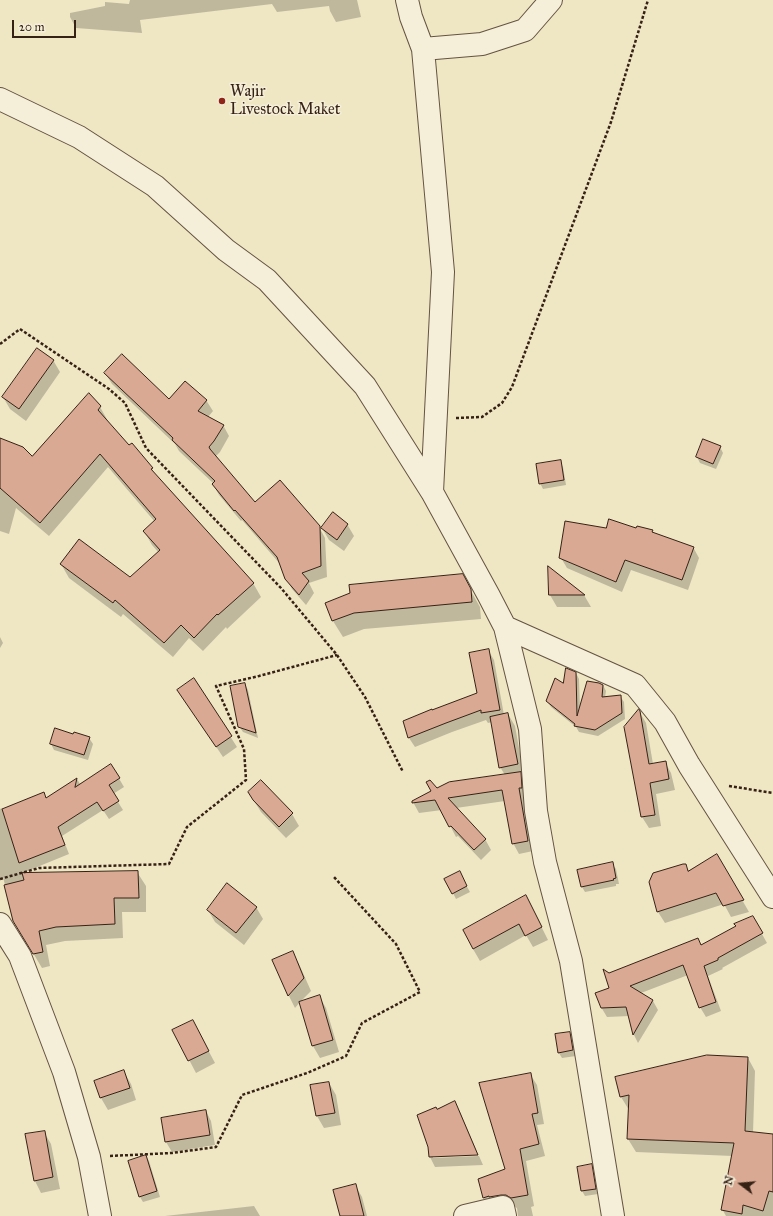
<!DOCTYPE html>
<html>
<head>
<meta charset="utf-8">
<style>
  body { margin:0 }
  #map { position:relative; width:773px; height:1216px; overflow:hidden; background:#efe6c4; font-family:"IM FELL Great Primer",serif }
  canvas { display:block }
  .north { position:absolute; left:721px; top:1164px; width:40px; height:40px; -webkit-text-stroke:3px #f5efd9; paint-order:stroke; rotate:286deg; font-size:11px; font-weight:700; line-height:16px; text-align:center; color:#362215 }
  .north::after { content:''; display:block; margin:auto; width:14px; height:18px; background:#362215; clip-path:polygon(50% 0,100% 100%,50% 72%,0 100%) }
  .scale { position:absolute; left:12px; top:20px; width:64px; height:18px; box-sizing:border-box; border:2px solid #362215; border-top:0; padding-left:5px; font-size:12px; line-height:14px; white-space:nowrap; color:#362215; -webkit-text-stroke:3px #f5efd9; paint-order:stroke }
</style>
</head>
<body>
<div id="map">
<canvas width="773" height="1216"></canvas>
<div class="north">N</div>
<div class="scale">20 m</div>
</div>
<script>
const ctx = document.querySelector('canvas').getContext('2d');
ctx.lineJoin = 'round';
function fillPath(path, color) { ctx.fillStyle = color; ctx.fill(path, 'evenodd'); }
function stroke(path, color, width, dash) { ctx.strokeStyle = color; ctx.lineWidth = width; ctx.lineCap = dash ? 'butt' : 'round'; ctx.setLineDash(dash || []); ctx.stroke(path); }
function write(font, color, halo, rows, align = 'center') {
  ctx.font = font + ' "IM FELL Great Primer",serif'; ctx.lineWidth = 3; ctx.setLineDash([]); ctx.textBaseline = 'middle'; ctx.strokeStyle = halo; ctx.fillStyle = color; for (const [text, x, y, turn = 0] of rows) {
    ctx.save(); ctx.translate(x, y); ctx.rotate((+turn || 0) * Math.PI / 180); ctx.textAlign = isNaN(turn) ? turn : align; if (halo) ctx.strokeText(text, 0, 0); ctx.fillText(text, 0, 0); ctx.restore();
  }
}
const shadow = new Path2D(`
  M130 0H357L361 17 336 22 330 11 329 6 277 12 272 4 140 20 142 33 76 28 70 17V13L105 6V2L129 4Z
  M53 360 60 372 26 421 10 409 3 397Z
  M105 373 169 401 206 400 213 411 208 417 223 425 229 436 220 452 215 457 255 504 319 527 325 538 327 577 309 583 314 593 306 605 292 589 285 577 280 564 242 520 241 521 219 495 213 484H214L179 451 175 444 112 384Z
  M100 407 108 421 107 422 130 448 152 469 156 476 253 583 261 597 227 629 226 627 203 651 189 638 173 657 123 614 121 617 69 578 61 564 130 579 159 553 152 545 144 531 155 522 108 467 49 536 16 508 9 534 0 531V439L32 457Z
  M720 447 723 453 716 469 700 463 697 457Z
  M560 461 563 467 566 485 543 489 540 483Z
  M347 524 354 536 344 551 329 540 322 528Z
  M607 529H637L652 531 654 534 693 547 699 558 688 590 631 570 622 592 567 568 561 558Z
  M550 568 584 595 591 607H557L550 595Z
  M462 575 480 607 481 619 364 629 343 637 333 621 327 603Z
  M0 637 3 643 0 648Z
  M488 650 494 660 504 715 508 714 515 726 524 776H522L526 784 527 798H524L533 851 519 854 513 843 505 801 456 808 485 839 491 850 481 860 458 836 456 837 442 810 419 813 413 802 437 789 505 775 500 767 492 722 488 723 486 720 452 732 415 747 409 738 405 722 478 694Z
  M576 673 579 679 580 709 603 685 606 691 605 697 620 696 624 702 625 719 598 736 579 732 576 727 551 707 547 701Z
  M194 680 237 747 223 757 185 700Z
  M245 684 248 690 258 738 243 732 239 726Z
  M639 711 646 723 653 764 665 762 671 773 675 790 656 794 661 826 649 828 642 817Z
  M74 735 89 738 93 744 88 760 54 750 51 744Z
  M111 765 124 787 113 794 123 810 109 819 103 810 62 836 69 854 20 874 137 872 146 886V912H122L123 938 65 941 46 945 50 966 42 968 14 921 3 877 0 878V809L2 808 3 810 46 799 77 779 80 784Z
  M249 793 292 814 299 826 286 838 261 812Z
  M717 856 749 912 731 917 724 904 665 923 658 912 685 865 689 871Z
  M612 864 616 869 619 884H616V886L585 892 582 887Z
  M462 878 470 892 456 899 446 879Z
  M256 907 263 919 244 945 215 922 208 910Z
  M532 908 548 940 533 947 526 935 480 961 473 949Z
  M753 918 767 943 722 968 723 969 708 976 721 1011 706 1017 700 1007 688 975 641 993 653 1001 658 1010 638 1043 634 1035 629 1016 607 1017 601 1007 610 988 609 974 698 939 701 945Z
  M292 952 299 964 311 991 300 1002 319 996 326 1008 339 1052 320 1058 313 1046 300 1002 295 1008 289 996 273 960Z
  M174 1031 199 1033 215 1063 196 1073Z
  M569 1033 573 1038 576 1056 562 1058 559 1053Z
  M748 1058 755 1071 753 1133 773 1135V1216H726L722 1209 733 1156 636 1152 628 1139 629 1110 621 1097 617 1078Z
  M124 1072 131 1084 136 1100 108 1110 101 1098Z
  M530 1074 537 1085 544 1124 537 1125 545 1156 526 1161 534 1206 531 1207 533 1216H518L517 1208 513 1206 490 1208 483 1197 506 1170Z
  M329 1083 336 1095 341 1125 324 1128 317 1116Z
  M454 1102 460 1112 478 1154 433 1156V1158L479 1156 483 1165 435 1167 430 1157 437 1110Z
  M206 1111 211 1121 215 1145 172 1152 166 1142 162 1119Z
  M44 1132 51 1144 60 1189 41 1193 35 1181 26 1135Z
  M146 1156 149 1161 160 1197 143 1202 140 1197Z
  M591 1165 595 1171 598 1194 585 1196 582 1191Z
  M355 1185 362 1197 367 1216H341Z
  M254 1206 260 1216H165Z`);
const building = new Path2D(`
  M37 348 54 360 19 409 2 397Z
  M122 354 169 399 185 381 207 400 198 411 224 425 214 441 209 447 210 449 255 502 280 480 320 526 321 566 302 573 309 581 299 595 285 579 277 557 235 510 234 511 212 484 215 481 172 440 173 438 104 373Z
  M89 393 101 406 98 410 129 445 132 443 153 468 151 469 254 583 218 615 217 614 194 638 181 625 164 643 115 600 113 603 60 564 79 539 130 577 160 550 143 531 156 519 100 454 40 523 0 488V438L23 447 32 456Z
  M703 439 721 446 713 464 696 457Z
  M561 460 564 480 539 484 536 464Z
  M333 512 348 524 337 540 321 528Z
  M609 519 636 528 637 526 653 530 652 532 694 547 682 580 625 560 616 582 559 558 565 521 606 528Z
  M548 566 585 595H549Z
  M463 574 471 589 472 602 354 613 332 621 325 603 350 593 349 585Z
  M489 649 500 710 481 713V710L446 723 408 738 403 721 432 709V710L477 693 469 653Z
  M566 668 576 672 577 716 587 681 599 683 603 685 602 697 621 695 622 713 595 730 574 726 575 724 546 701 555 678 563 683Z
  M194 678 232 736 216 747 177 690Z
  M245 683 256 733 238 727 230 686Z
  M639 709 640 711 649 764 666 761 669 779 650 783 655 815 641 817 624 727Z
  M508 713 518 764 499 768 490 717Z
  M55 728 73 734 74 732 90 737 84 755 50 744Z
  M111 764 120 778 109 785 119 801 103 811 97 802 58 827 65 845 19 863 2 809 44 792 46 798 77 778 75 787Z
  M521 772 522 788H519L528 841 512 844 502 790 448 798 486 839 474 850 451 826 449 827 435 800 412 803V801L431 791 426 782 430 780 437 788 449 782Z
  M261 780 293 813 279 827 253 800 248 792Z
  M717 854 744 900 723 906 716 893 657 912 649 882 653 873 683 864H686L688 871Z
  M613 862 616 878 613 879 614 880 581 887 577 870Z
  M138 871 139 898H114L115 924 56 927 39 931 43 952 33 954 13 921 4 885 24 880 22 873Z
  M460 871 467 886 452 894 444 879Z
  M227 883 257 907 236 933 207 910Z
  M526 895 542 927 525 936 519 924 473 949 463 930Z
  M753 916 763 933 718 958V960L704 966 716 1002 699 1008 683 965 630 986 653 1000 633 1035 626 1007 601 1008 595 993 609 988 603 969 609 973 698 938 701 945 736 926 734 924Z
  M293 951 304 978 288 996 272 960Z
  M320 995 333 1040 312 1046 299 1002Z
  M193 1020 209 1051 188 1061 172 1030Z
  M570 1032 573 1050 558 1053 555 1034Z
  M707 1055 748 1057 745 1131 773 1134V1192L769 1191 763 1211 743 1205 742 1214 721 1210 734 1143 627 1139 629 1095 620 1097 615 1077Z
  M124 1070 130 1088 100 1098 94 1081Z
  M531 1073 538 1113 532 1114 539 1144 520 1149 528 1195 511 1198 506 1195H501L489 1197V1196L483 1198 478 1179 505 1169 481 1090 479 1083Z
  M329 1082 335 1113 316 1116 310 1085Z
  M455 1101 478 1155 429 1157 428 1147 417 1115 436 1107 437 1109Z
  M206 1110 210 1135 165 1142 161 1118Z
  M45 1131 53 1177 34 1181 25 1134Z
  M146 1155 157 1191 139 1197 128 1161Z
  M592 1164 596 1189 581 1191 577 1167Z
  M356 1184 364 1216H340L333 1190Z`);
const path = new Path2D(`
  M0 344 20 329 109 389 125 403 146 448 281 588 337 655 365 697 403 772
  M456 418 482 417 502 403 512 387 611 122 648 0
  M729 786 773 793
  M0 879 39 868 169 864 187 827 246 780 244 749 216 686 259 676 337 655
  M110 1156 172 1153 216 1147 242 1095 307 1073 346 1056 362 1023 420 992 396 944 333 876`);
const minor = new Path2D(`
  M407 0 411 17 423 49 443 272 432 492
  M423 49 482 44 525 30 551 0
  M0 99 79 137 155 186 226 250 267 280 365 386 432 492 489 596 505 627 530 729 536 811 545 862 571 961 613 1216
  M505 627 635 685 665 722 689 765 773 897
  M0 924 20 956 64 1072 89 1157 100 1216
  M465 1216 503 1207 505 1216`);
const markers = [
  [222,101,4,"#8f2418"]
];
const poiNames = [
  ["Wajir",230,92],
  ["Livestock Maket",230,110]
];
fillPath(shadow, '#0003');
fillPath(building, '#d9a993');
stroke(building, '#362215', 1);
stroke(minor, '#645341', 24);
stroke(path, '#362215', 2.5, [3, 2]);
stroke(minor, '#f5efd9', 22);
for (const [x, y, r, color] of markers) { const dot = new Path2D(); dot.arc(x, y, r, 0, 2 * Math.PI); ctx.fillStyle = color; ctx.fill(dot); stroke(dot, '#f5efd9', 1.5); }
write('16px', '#362215', '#f5efd9', poiNames, 'left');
</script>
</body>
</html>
